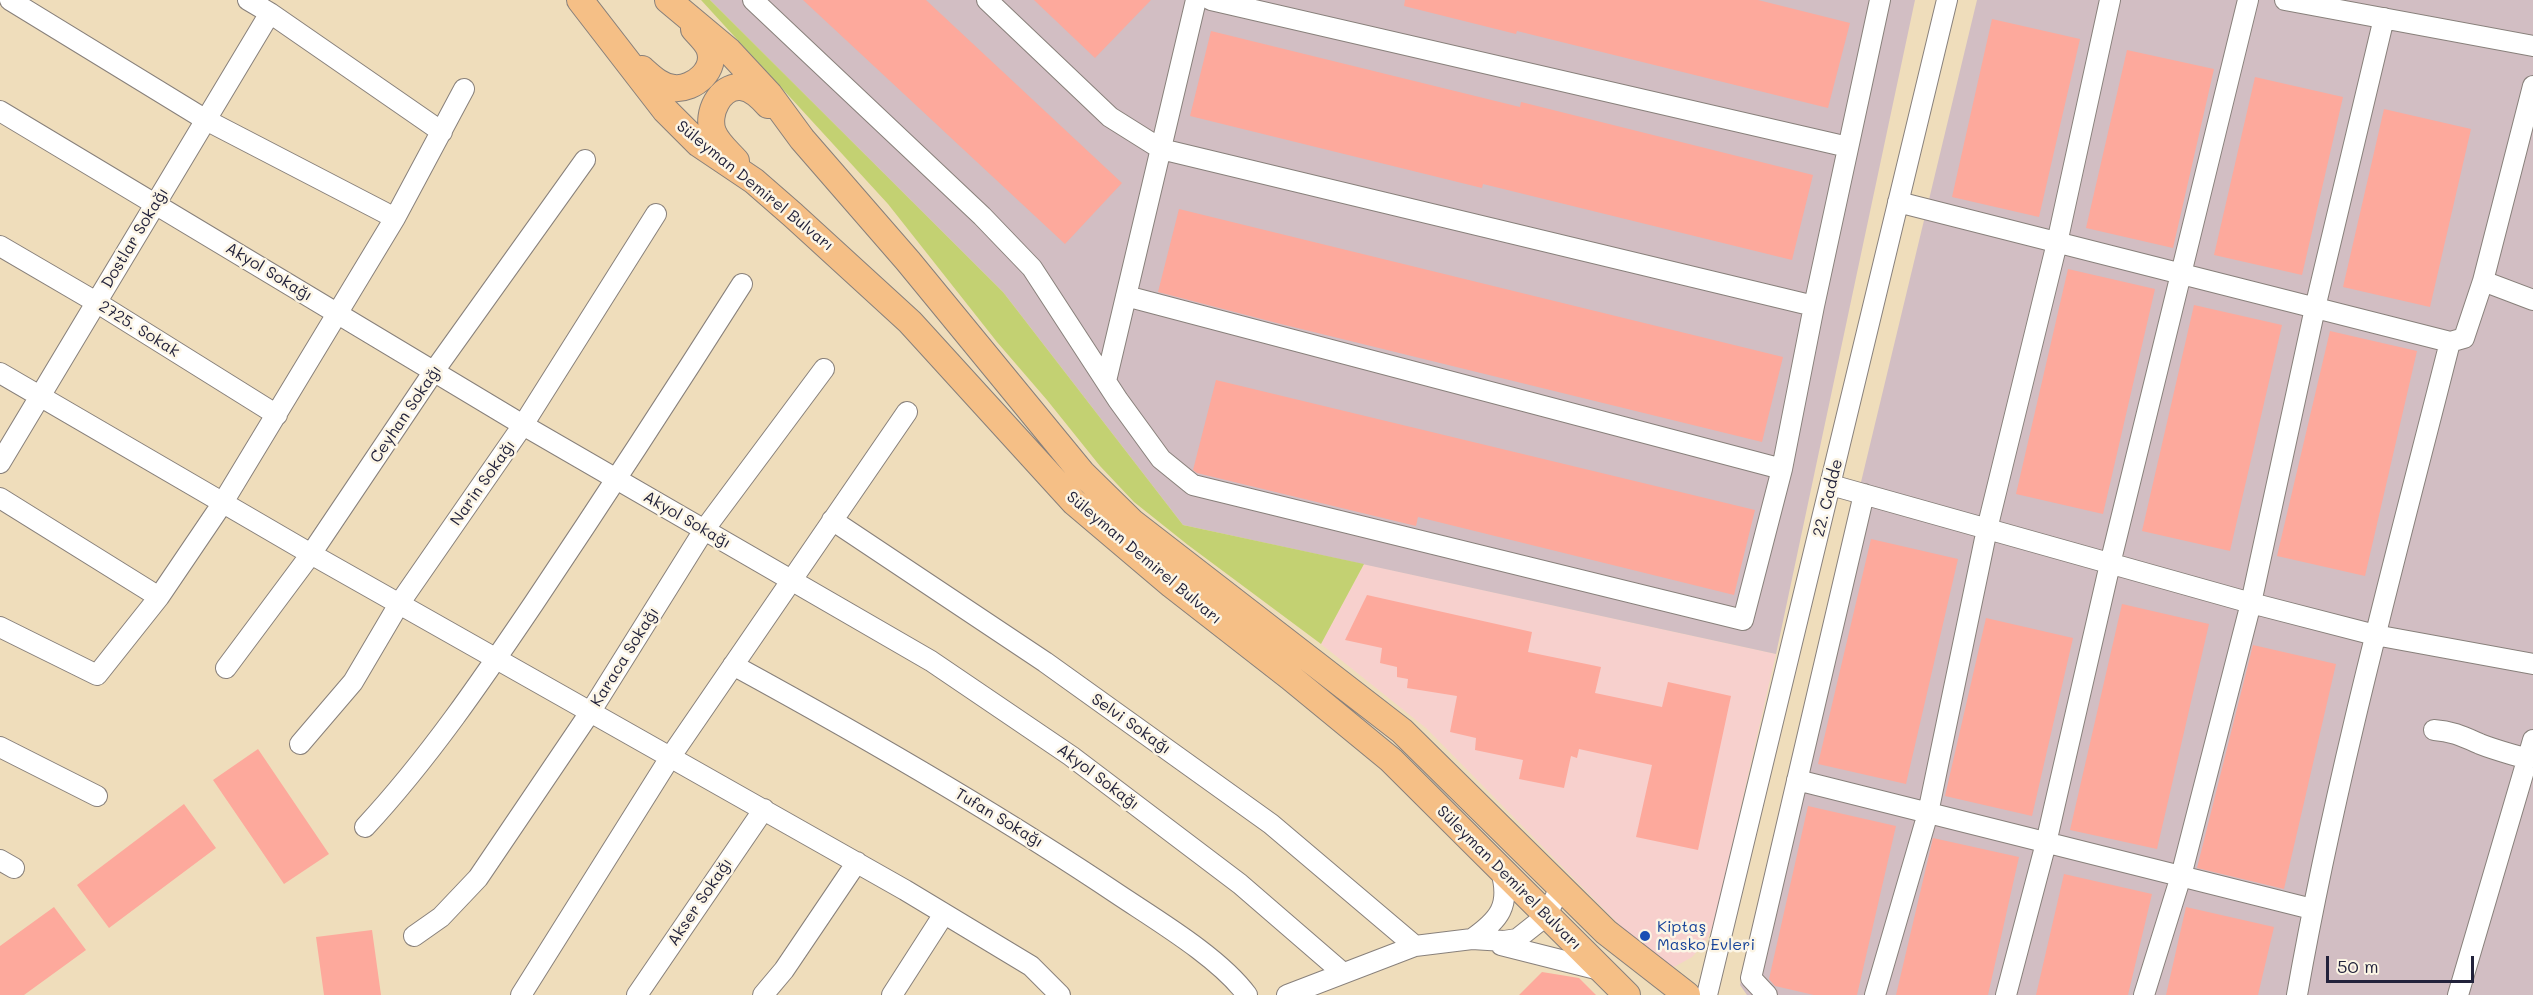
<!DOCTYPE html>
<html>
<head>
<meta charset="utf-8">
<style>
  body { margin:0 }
  #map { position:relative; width:2533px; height:995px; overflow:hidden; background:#efddbb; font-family:Mali,sans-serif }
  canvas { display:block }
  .scale { position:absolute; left:2326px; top:956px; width:148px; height:27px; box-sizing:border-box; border:3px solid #22223b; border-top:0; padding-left:8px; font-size:18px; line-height:21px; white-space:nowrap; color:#22223b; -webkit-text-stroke:4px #fcf5e5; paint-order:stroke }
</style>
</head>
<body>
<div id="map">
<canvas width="2533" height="995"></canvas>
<div class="scale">50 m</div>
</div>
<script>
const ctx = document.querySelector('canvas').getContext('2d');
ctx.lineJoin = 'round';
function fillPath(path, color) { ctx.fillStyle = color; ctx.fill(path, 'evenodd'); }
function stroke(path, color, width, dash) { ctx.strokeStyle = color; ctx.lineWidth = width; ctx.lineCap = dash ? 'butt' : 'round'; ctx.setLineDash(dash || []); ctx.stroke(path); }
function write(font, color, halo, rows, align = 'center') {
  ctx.font = font + ' Mali,sans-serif'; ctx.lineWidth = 5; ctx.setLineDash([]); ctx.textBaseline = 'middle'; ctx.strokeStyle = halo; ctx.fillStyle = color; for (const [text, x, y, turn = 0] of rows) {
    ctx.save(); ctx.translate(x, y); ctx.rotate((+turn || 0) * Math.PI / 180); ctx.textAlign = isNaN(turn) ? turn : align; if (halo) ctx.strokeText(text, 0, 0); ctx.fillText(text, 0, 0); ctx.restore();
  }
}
const built = new Path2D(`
  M1364 564 1776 654 1714 924 1705 943 1692 957 1676 966 1666 968 1653 959 1426 728 1321 644Z`);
const industrial = new Path2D(`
  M710 0H1915L1776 654 1183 525 1003 292Z
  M1977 0H2533V995H1747L1740 985Z`);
const green = new Path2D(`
  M701 0H710L1003 292 1183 525 1364 564 1321 644 1188 545 1134 502 1100 466 1047 400 997 342 888 204Z`);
const building = new Path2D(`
  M803 0H926L1122 183 1065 244Z
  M1034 0H1151L1095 58Z
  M1405 0H1758L1850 23 1828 108 1517 31 1516 34 1404 6Z
  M1992 19 2080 39 2039 217 1952 197Z
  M1211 31 1520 107 1521 102 1813 175 1792 260 1483 184 1482 188 1190 116Z
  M2127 50 2214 69 2173 248 2086 228Z
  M2255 77 2343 97 2302 275 2214 255Z
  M2384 109 2471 129 2430 307 2343 287Z
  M1179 209 1783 357 1762 442 1277 323 1158 292Z
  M2068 269 2155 289 2103 514 2016 494Z
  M2194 305 2282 325 2230 551 2142 531Z
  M2330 331 2417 351 2365 576 2277 556Z
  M1216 380 1755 510 1734 595 1418 517 1416 526 1197 473 1193 470Z
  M1871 539 1958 559 1906 784 1818 764Z
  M1367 595 1532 632 1528 652 1601 667 1595 693 1662 707 1668 682 1731 696 1698 850 1636 837 1652 765 1579 749 1577 758 1571 756 1564 788 1519 779 1523 760 1475 750 1476 738 1450 732 1457 696 1407 688 1408 679 1397 677V667L1380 663 1382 648 1345 640Z
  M2122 604 2209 624 2157 849 2070 830Z
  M1986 618 2073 638 2032 816 1945 796Z
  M2253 645 2336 664 2284 889 2197 868Z
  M258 749 329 854 284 884 213 780Z
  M184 804 216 848 109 928 77 885Z
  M1808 806 1896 826 1857 995H1814L1775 986 1769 979Z
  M1933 838 2019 857 1988 995H1896Z
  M2064 874 2152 894 2128 995H2036Z
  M54 907 86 950 24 995H0V946Z
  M2186 907 2274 927 2258 995H2166Z
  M372 930 381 995H324L316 937Z
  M1542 972 1579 978 1596 995H1519Z`);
const minor = new Path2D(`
  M10 0 206 120 395 218
  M248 0 270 13 442 132
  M753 0 982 216 1032 268 1118 400 1161 459 1193 485 1743 620 1782 469 1814 306 1880 0
  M987 0 1110 117 1161 149 1814 306
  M1211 0 1848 147
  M2285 0 2533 46
  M0 111 523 425 931 661 1071 756 1240 884 1343 973
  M1898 202 2450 342 2464 338 2483 281 2533 86
  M0 246 96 302 277 415
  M2483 281 2533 300
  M1126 296 1782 469
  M0 373 311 554 905 890 1031 966 1060 995
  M1106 381 1196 0
  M0 463 270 13
  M1831 485 2251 603 2375 635 2533 664
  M0 498 159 597
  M832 520 1045 662 1271 824 1415 946
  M0 627 97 675 159 597 222 504 395 218 464 89
  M733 665C865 737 994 811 1119 895 1158 921 1220 958 1247 995
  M226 668 311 554 434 371 585 160
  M2434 730C2452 731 2464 737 2480 744 2495 750 2511 754 2527 759
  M300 744 353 682 399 604 523 425 656 214
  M0 747 97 796
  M1797 780 2312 909
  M365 827C429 758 482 680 534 603 605 497 674 391 742 284
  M0 860 14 868
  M414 936 441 917 478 878 591 711 704 530 824 369
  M1472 939C1499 920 1511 906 1501 871
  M1501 945 1600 970
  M521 995 671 756 907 412
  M637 995 764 809
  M763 995 784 970 857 862
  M892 995 944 914
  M1287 995 1415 946 1472 939 1504 941 1517 939 1546 916 1560 888
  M1707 995 1947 0
  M1767 995 1751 978 1864 494
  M1875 995 1928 813 1987 529 2057 243 2110 0
  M2006 995 2046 843 2110 564 2248 0
  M2144 995 2181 876 2251 603 2315 308 2384 18
  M2297 995C2336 775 2395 559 2450 342
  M2458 995 2533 740`);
const major = new Path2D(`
  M580 0 665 110 699 144 754 181 793 215 910 322 1074 502 1172 585 1290 677 1391 760 1627 995
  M668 0 729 51 769 94 802 139 908 261 1082 473 1132 522 1402 731 1606 932 1687 995
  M642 69C651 77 661 87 674 88 694 90 718 69 709 48 706 41 699 35 694 29
  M736 161C728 152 717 143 713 132 706 114 720 85 741 87 752 88 761 97 768 105`);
const markers = [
  [1645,936,6,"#1a4fb4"]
];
const streetNames = [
  ["Süleyman Demirel Bulvarı",755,186,39],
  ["Dostlar Sokağı",135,238,-59],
  ["Akyol Sokağı",269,272,31],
  ["2725. Sokak",139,329,32],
  ["Ceyhan Sokağı",406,414,-56],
  ["Narin Sokağı",483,483,-55],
  ["22. Cadde",1828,498,-76],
  ["Akyol Sokağı",687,520,30],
  ["Süleyman Demirel Bulvarı",1144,558,40],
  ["Karaca Sokağı",625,657,-58],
  ["Selvi Sokağı",1131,724,35],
  ["Akyol Sokağı",1098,777,37],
  ["Tufan Sokağı",999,818,31],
  ["Süleyman Demirel Bulvarı",1509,878,45],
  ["Akser Sokağı",700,902,-56]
];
const transitNames = [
  ["Kiptaş",1657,927],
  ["Masko Evleri",1657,945]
];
fillPath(built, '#f7d0cd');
fillPath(industrial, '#d2bec3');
fillPath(green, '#c3d172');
fillPath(building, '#fda99c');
stroke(minor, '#88807b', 22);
stroke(major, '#88807b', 28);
stroke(minor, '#fff', 20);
stroke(major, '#f5bf86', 26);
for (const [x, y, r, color] of markers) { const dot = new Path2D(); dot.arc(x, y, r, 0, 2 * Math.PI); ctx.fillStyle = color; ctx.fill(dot); stroke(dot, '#fcf5e5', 2); }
write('16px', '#22223b', '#fcf5e5', streetNames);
write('16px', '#164399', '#fcf5e5', transitNames, 'left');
</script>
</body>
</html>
